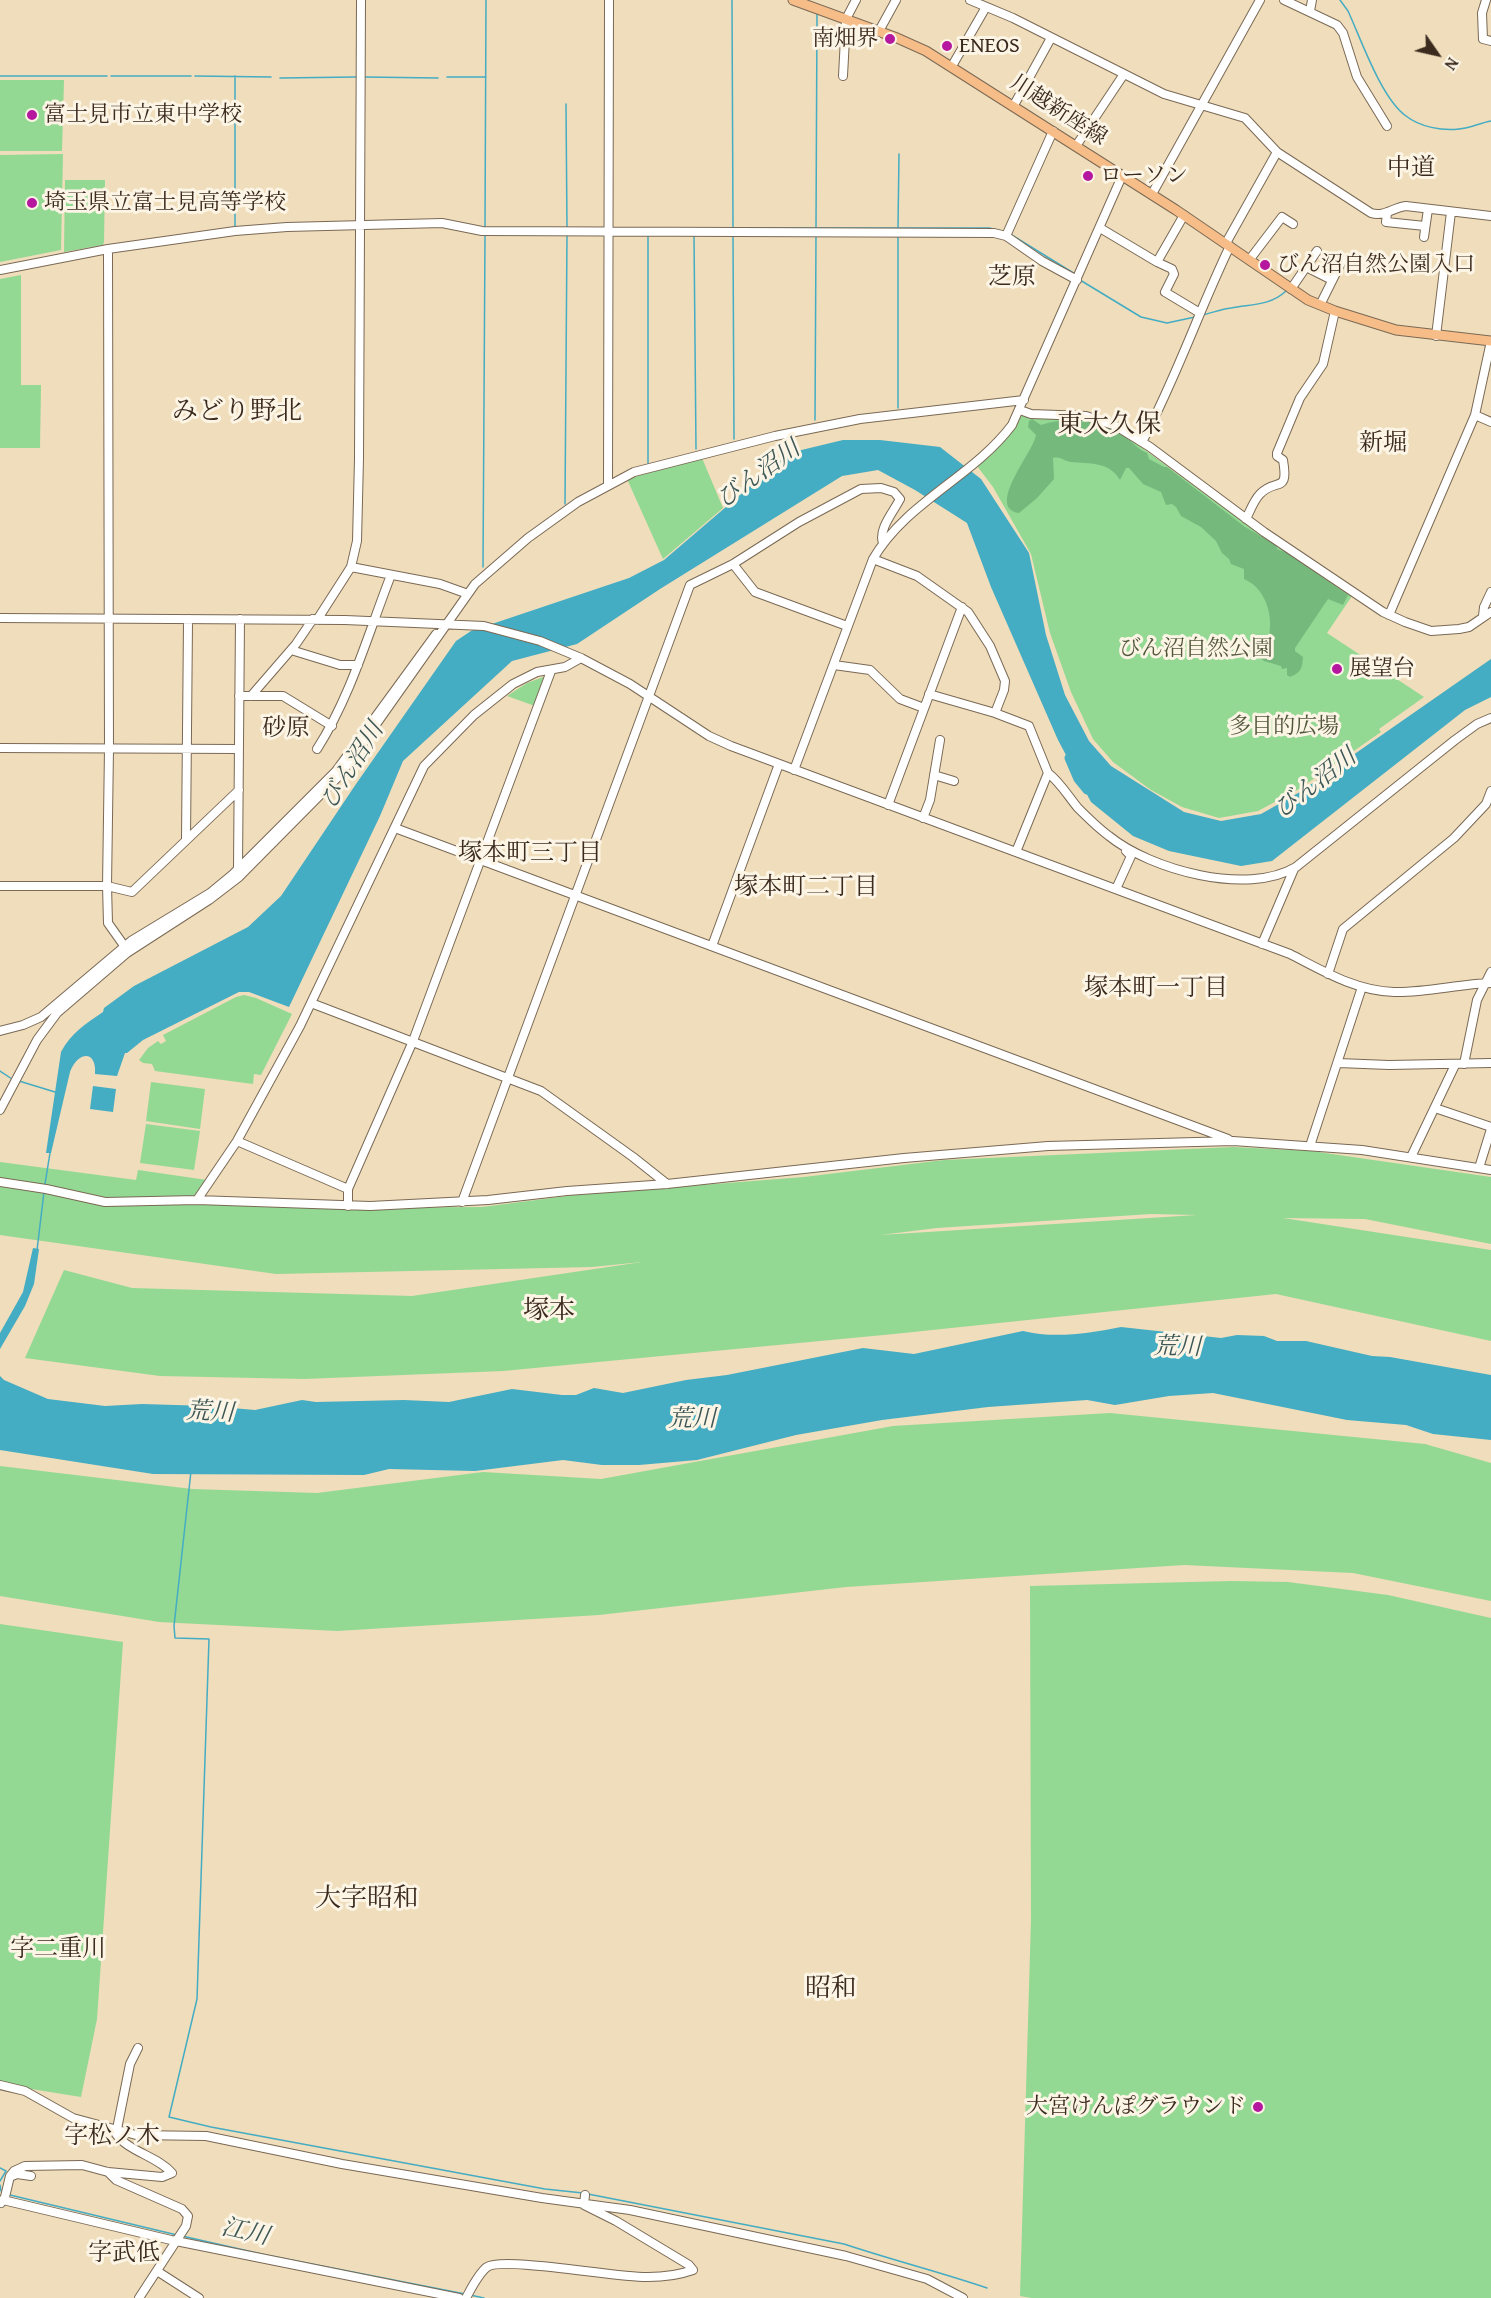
<!DOCTYPE html>
<html>
<head>
<meta charset="utf-8">
<style>
  body { margin:0 }
  #map { position:relative; width:1491px; height:2298px; overflow:hidden; background:#efddbb; font-family:"Gentium Book Plus",serif }
  canvas { display:block }
  .north { position:absolute; left:1407px; top:24px; width:60px; height:60px; -webkit-text-stroke:4px #fcf5e5; paint-order:stroke; rotate:124deg; font-size:16px; font-weight:700; line-height:24px; text-align:center; color:#3b2a1e }
  .north::after { content:''; display:block; margin:auto; width:21px; height:27px; background:#3b2a1e; clip-path:polygon(50% 0,100% 100%,50% 72%,0 100%) }
</style>
</head>
<body>
<div id="map">
<canvas width="1491" height="2298"></canvas>
<div class="north">N</div>
</div>
<script>
const ctx = document.querySelector('canvas').getContext('2d');
ctx.lineJoin = 'round';
function fillPath(path, color) { ctx.fillStyle = color; ctx.fill(path, 'evenodd'); }
function stroke(path, color, width, dash) { ctx.strokeStyle = color; ctx.lineWidth = width; ctx.lineCap = dash ? 'butt' : 'round'; ctx.setLineDash(dash || []); ctx.stroke(path); }
function write(font, color, halo, rows, align = 'center') {
  ctx.font = font + ' "Gentium Book Plus","Noto Serif JP",serif'; ctx.lineWidth = 6; ctx.setLineDash([]); ctx.textBaseline = 'middle'; ctx.strokeStyle = halo; ctx.fillStyle = color; for (const [text, x, y, turn = 0] of rows) {
    ctx.save(); ctx.translate(x, y); ctx.rotate((+turn || 0) * Math.PI / 180); ctx.textAlign = isNaN(turn) ? turn : align; if (halo) ctx.strokeText(text, 0, 0); ctx.fillText(text, 0, 0); ctx.restore();
  }
}
const green = new Path2D(`
  M0 80H64L62 151H0Z
  M63 154 61 250 0 262V155Z
  M65 180H105L104 242 103 245 64 252Z
  M21 275V385H41L40 448H0V279Z
  M1022 415 1075 417 1098 422 1119 431 1246 524 1352 596 1327 633 1424 697 1379 729 1381 732 1299 789 1258 811 1219 818 1182 807 1151 790 1113 762 1093 739 1071 692 1050 633 1031 554 993 487 977 466 1008 436Z
  M702 458 723 508 663 559 627 479Z
  M546 676 535 706 507 696 527 683Z
  M244 995 256 998 292 1014 261 1075 254 1074 253 1084 155 1071 152 1064 143 1063 139 1060 148 1048 158 1041 161 1044 166 1041 163 1035 236 997Z
  M151 1082 205 1089 200 1129 146 1121Z
  M146 1124 200 1131 194 1170 140 1163Z
  M1233 1147 1311 1151 1491 1177V1244L1365 1219 1283 1218 1491 1250V1341L1276 1294 894 1334 503 1371 304 1379 160 1376 25 1358 64 1270 132 1288 412 1296 642 1262 592 1267 276 1274 0 1235V1162L136 1180 138 1170 207 1180 199 1203 305 1208 482 1207 575 1195 804 1177 944 1160ZM1151 1214 1197 1215 880 1235 937 1228Z
  M1110 1413 1425 1444 1491 1463V1601L1353 1573 1184 1565 846 1587 599 1615 337 1631 159 1622 0 1596V1466L192 1489 317 1493 483 1472 601 1479 893 1426Z
  M1231 1581 1288 1582 1388 1595 1491 1618V2298H1031L1020 2296 1031 1919 1030 1586Z
  M0 1624 123 1642 97 2019 81 2097 0 2084Z`);
const forest = new Path2D(`
  M1032 419 1041 425C1065 416 1096 420 1121 434 1130 439 1138 450 1147 453L1149 459 1164 467H1167L1245 527 1276 545 1277 549 1287 553 1348 595 1343 605 1328 599 1295 648V651L1303 657C1302 668 1302 672 1290 677L1287 675V668L1282 669 1281 666 1264 661 1258 656 1259 642 1261 640 1267 642C1275 622 1268 589 1244 579V569L1231 564 1229 559 1222 553 1216 541 1201 527 1181 516 1176 507 1172 504 1166 505 1161 492 1143 484 1129 468H1126L1120 480C1109 461 1089 464 1071 462 1063 461 1061 456 1053 458L1054 479 1037 498 1019 513C985 508 1034 451 1036 435L1028 427 1029 421Z`);
const water = new Path2D(`
  M843 440H880L940 447 981 479 1029 553 1046 635 1065 695 1089 741 1111 766 1184 812 1221 821 1261 814 1300 792 1491 659V697L1465 710 1272 861 1241 866 1169 851 1133 836 1091 802 1058 740 991 587 967 523 915 490 878 470 842 476 660 589 577 644 512 661 403 761 380 816 289 1007 249 992H239L143 1040 127 1053H125L117 1076 95 1074C97 1050 78 1051 70 1072L51 1153H46L61 1052C71 1033 85 1024 103 1012L104 1008 134 986 248 927 281 896 356 784 456 641 471 631 629 578 664 560 789 453Z
  M93 1086 116 1089 113 1112 90 1109Z
  M33 1248 39 1249 34 1284 25 1306 0 1349V1333L23 1292Z
  M1121 1327 1221 1338 1237 1335 1264 1336 1277 1341H1306L1372 1356 1390 1357 1491 1375V1440L1433 1434 1406 1425 1347 1420 1213 1393 1169 1396 1115 1405 1087 1400 988 1407 882 1420 796 1435 697 1460 639 1465H602L563 1460 475 1471 389 1469 364 1475 153 1474 0 1450V1376L4 1380 48 1399 105 1406 142 1404 209 1406 255 1410 302 1400 316 1402 404 1400 449 1402 512 1389 562 1395H576L594 1388 623 1393 686 1380 727 1375 863 1348 914 1354 1023 1331C1055 1339 1090 1333 1121 1327Z`);
const stream = new Path2D(`
  M732 0 733 228
  M1340 0 1348 11C1361 39 1381 98 1406 116 1420 127 1442 131 1459 129 1470 128 1480 123 1491 121
  M0 76H107
  M111 76H191
  M195 76 271 77
  M364 77 438 78
  M447 77H486
  M280 78 356 77
  M566 104 567 229
  M485 227 486 0
  M816 227 817 13
  M898 227 899 154
  M235 228V76
  M717 228H989L1006 232
  M1010 234 1075 274
  M648 235V463
  M694 236 696 449
  M733 236 734 439
  M1080 280 1141 317 1167 323 1195 317
  M1202 315C1212 313 1221 309 1231 308 1251 304 1270 306 1286 291
  M898 408V235
  M815 420 816 235
  M565 504 567 234
  M483 567 485 235
  M0 1071 12 1079
  M19 1081 55 1092
  M45 1184 50 1153
  M37 1250 44 1192
  M191 1471 174 1626 175 1638 209 1639 197 1999 169 2117 211 2127 545 2189 583 2193
  M0 2168 6 2171 0 2181
  M0 2185 1 2191
  M588 2194 844 2244C892 2260 940 2272 987 2288
  M10 2195 177 2235
  M182 2236 266 2255 465 2294
  M470 2295 484 2298`);
const river = new Path2D(`
  M1069 758 1078 779 1087 790`);
const minor = new Path2D(`
  M970 0 1013 18 1164 94 1245 118 1277 152 1371 213C1384 217 1392 208 1406 206L1491 216
  M1284 0 1337 25 1343 33 1357 77 1387 126
  M1486 0 1482 13 1483 39 1491 41
  M1310 11 1312 0
  M879 31 896 0
  M952 66 986 7
  M843 76 846 19 856 0
  M1014 105 1051 38
  M1076 146 1124 74
  M1152 194 1260 0
  M1387 213 1386 222 1425 226
  M1100 228 1157 262 1184 215
  M1006 236 1053 131
  M1424 237 1428 209
  M1226 243 1277 152
  M108 249 109 749 107 886 108 923 125 947
  M1250 259 1282 217 1293 224
  M1157 262 1172 269 1174 274 1165 292 1200 313
  M1306 267 1332 280
  M0 270 108 249 235 231 287 227 442 223 482 231 994 233 1006 236 1042 261 1077 280
  M1291 289 1317 251
  M1320 305 1343 259
  M1436 336 1451 212
  M1020 410 1031 414 1086 416 1116 426 1150 447 1264 532 1383 612 1405 622 1431 631 1459 629 1469 627 1491 612
  M1475 415 1491 422
  M1142 442C1176 379 1199 310 1230 246
  M608 485 609 0
  M1246 519C1250 511 1254 500 1260 494 1276 477 1289 495 1283 460L1277 456V453L1300 398 1323 364 1335 311
  M873 559 917 576 968 612 990 646 1005 681 1004 690 995 713
  M733 564 755 592 847 626
  M351 567 440 584 468 594
  M1389 615 1475 415 1491 341
  M1483 616 1484 607 1491 592
  M0 618 345 620 484 626 540 641 581 658 630 684 709 736 731 746 1290 954C1323 971 1356 991 1394 992 1425 993 1459 984 1491 983
  M317 620 351 567 357 541 359 459 361 0
  M291 650 340 665H358
  M834 665 870 670 900 699 924 708
  M929 694 995 713 1029 726 1048 773 1016 852
  M239 696H283L332 726
  M251 696 296 644 313 619
  M0 748 239 749
  M317 749C351 696 368 634 391 575
  M794 770 873 559C906 502 973 477 1012 425L1122 176
  M1048 773C1060 782 1068 796 1078 808 1088 818 1098 828 1109 836 1151 870 1247 896 1296 867L1455 740 1477 724 1491 718
  M934 775 954 781
  M888 805 962 607
  M923 818 930 800 940 740
  M395 828 1228 1139
  M186 839 188 622 189 619
  M238 868 240 619
  M0 886H107L132 892 239 790
  M1116 889 1131 856 1126 851
  M1262 944 1294 869
  M712 946 779 764
  M1328 974 1343 929 1454 838 1486 804 1491 791
  M311 1003 541 1091 633 1157 667 1184
  M0 1031 23 1025 41 1017 131 941 210 893 233 874 336 771 436 634
  M1338 1063 1389 1065 1491 1063
  M1464 1064 1477 1000 1491 972
  M1435 1108 1491 1127
  M0 1110 37 1040 57 1013 127 953 209 900 239 877 341 774 475 584 528 538 578 502 634 472 775 436 860 419 1024 400
  M237 1141 348 1189
  M1310 1146 1362 987
  M1411 1157 1455 1065
  M1479 1168 1491 1129
  M0 1182 46 1189 105 1202 197 1200 370 1206 488 1200 567 1191 667 1184 904 1158 1048 1146 1233 1141 1362 1150 1491 1170
  M197 1200 237 1141 300 1026 424 766 474 715 513 684 537 672 565 667 581 658
  M462 1202 690 585 733 564 799 522 861 489 881 488 894 492 900 499C894 511 878 529 883 543
  M348 1206V1189L413 1041 551 671
  M0 2085 25 2091 73 2118 136 2135 206 2136 342 2164 542 2198 630 2210 846 2256 927 2279 963 2298
  M108 2172 116 2180 182 2209 188 2216 186 2226 139 2298
  M12 2176 17 2174 31 2176
  M3 2200 171 2240 459 2298
  M1 2203 5 2197 10 2176 14 2171 25 2166 82 2165 108 2172 162 2177 172 2173C157 2156 129 2152 116 2134L130 2064 138 2048
  M157 2271 199 2298
  M466 2298C471 2289 478 2274 487 2267 503 2256 619 2278 648 2277 662 2277 679 2275 693 2270L689 2265 616 2221 584 2205 585 2195`);
const major = new Path2D(`
  M793 0 897 38 926 51 1176 210 1308 300 1335 311 1396 330 1491 341`);
const markers = [
  [890,39,6,"#b5179e"],
  [947,46,6,"#b5179e"],
  [32,115,6,"#b5179e"],
  [1088,176,6,"#b5179e"],
  [32,203,6,"#b5179e"],
  [1265,265,6,"#b5179e"],
  [1337,669,6,"#b5179e"],
  [1258,2107,6,"#b5179e"]
];
const poiNames = [
  ["南畑界",878,39,"right"],
  ["ENEOS",959,46],
  ["富士見市立東中学校",44,115],
  ["ローソン",1100,176],
  ["埼玉県立富士見高等学校",44,203],
  ["びん沼自然公園入口",1277,265],
  ["展望台",1349,669],
  ["大宮けんぽグラウンド",1246,2107,"right"]
];
const streetNames = [
  ["川越新座線",1058,111,33]
];
const parkNames = [
  ["びん沼自然公園",1196,649],
  ["多目的広場",1284,727]
];
const neighbourhoodNames = [
  ["中道",1411,169],
  ["芝原",1012,278],
  ["新堀",1383,444],
  ["砂原",286,729],
  ["塚本町三丁目",530,854],
  ["塚本町二丁目",806,888],
  ["塚本町一丁目",1156,989],
  ["字二重川",58,1950],
  ["字松ノ木",112,2137],
  ["字武低",124,2254]
];
const waterNames = [
  ["びん沼川",759,475,-36],
  ["びん沼川",353,766,-58],
  ["びん沼川",1316,784,-38],
  ["荒川",1177,1348,1],
  ["荒川",210,1413,3],
  ["荒川",692,1420],
  ["江川",245,2233,13]
];
const quarterNames = [
  ["みどり野北",237,412],
  ["東大久保",1109,425],
  ["塚本",549,1311],
  ["大字昭和",367,1899],
  ["昭和",831,1989]
];
fillPath(green, '#93d993');
fillPath(forest, '#76b97d');
fillPath(water, '#44acc3');
stroke(stream, '#44acc3', 1.5);
stroke(river, '#44acc3', 9);
stroke(minor, '#7a6955', 10);
stroke(major, '#7a6955', 11);
stroke(minor, '#fff', 8);
stroke(major, '#f7bd88', 9);
for (const [x, y, r, color] of markers) { const dot = new Path2D(); dot.arc(x, y, r, 0, 2 * Math.PI); ctx.fillStyle = color; ctx.fill(dot); stroke(dot, '#fcf5e5', 2); }
write('22px', '#3b2a1e', '#fcf5e5', poiNames, 'left');
write('22px', '#3b2a1e', '#fcf5e5', streetNames);
write('22px', '#51563b', '#fcf5e5', parkNames);
write('24px', '#3b2a1e', '#fcf5e5', neighbourhoodNames);
write('italic 24px', '#3e5858', '#fcf5e5', waterNames);
write('26px', '#3b2a1e', '#fcf5e5', quarterNames);
</script>
</body>
</html>
